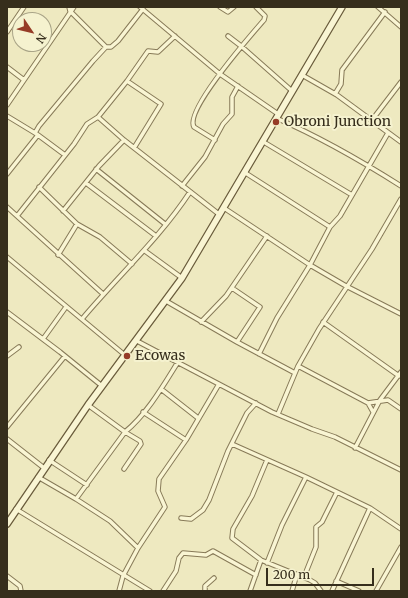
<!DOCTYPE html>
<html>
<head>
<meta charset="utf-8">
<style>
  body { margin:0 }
  #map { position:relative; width:408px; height:598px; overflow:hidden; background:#eee9c0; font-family:Merriweather,serif }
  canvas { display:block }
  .frame { position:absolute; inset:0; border:8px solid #362e1c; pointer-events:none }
  .north { position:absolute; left:12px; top:12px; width:40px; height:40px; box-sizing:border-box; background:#f5f2cf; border:1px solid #a9a487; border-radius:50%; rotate:125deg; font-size:11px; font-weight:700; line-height:16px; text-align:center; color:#362e1c }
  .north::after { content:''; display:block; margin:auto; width:14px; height:18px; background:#963c27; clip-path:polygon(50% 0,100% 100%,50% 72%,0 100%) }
  .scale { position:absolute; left:266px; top:568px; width:108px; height:18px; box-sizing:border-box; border:2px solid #362e1c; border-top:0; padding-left:5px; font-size:12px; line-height:14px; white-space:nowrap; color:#362e1c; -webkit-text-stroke:3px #f5f2cf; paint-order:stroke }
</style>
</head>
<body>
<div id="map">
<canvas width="408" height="598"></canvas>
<div class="frame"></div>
<div class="north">N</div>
<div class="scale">200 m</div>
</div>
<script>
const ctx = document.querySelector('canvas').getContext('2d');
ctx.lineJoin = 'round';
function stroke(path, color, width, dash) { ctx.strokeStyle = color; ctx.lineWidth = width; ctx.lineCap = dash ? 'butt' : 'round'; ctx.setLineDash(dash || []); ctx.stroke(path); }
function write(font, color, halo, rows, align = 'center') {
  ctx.font = font + ' Merriweather,serif'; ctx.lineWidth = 4; ctx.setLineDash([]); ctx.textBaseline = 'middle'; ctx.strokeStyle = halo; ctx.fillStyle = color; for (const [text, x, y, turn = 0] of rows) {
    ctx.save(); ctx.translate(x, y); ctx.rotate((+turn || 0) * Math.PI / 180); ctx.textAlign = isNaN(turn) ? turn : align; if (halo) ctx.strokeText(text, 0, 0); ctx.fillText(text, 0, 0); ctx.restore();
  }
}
const street = new Path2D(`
  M69 7 70 11 106 47
  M140 7 220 74 278 114
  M220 7 228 12 234 7
  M378 7 401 27
  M7 32 24 7
  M228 36 241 46 292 91
  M7 67 24 80
  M302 75 337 95 401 142
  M127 81 161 104 134 148
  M335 94 341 84 342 70 385 12
  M7 105 74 7
  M7 116 35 133
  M98 117 124 140 220 215
  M276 118C320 137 360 160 401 186
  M372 120 401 82
  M388 133 340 216 330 227 310 265 346 286 401 314
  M38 135 65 155
  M215 140 194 127C184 111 251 35 264 20L265 16 256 7
  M262 141 352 195
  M96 169 165 224
  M244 172 330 227
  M7 174 38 135 35 133 39 126 93 61 106 47H111L118 41 143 9
  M86 183 156 236
  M182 186 205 157 223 124 232 114V97L238 86
  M39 187 77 224 100 237 132 264
  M7 207 103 294
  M224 208 310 265 277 318 259 354
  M63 211 99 166 124 140
  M17 216 74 144 87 124 98 117 127 81 148 51 158 52 175 36
  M145 251 182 278
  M58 255 77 224
  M7 257 126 356
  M232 288 260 307 237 342
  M166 301 237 342 295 373
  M7 312 60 352 102 386
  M82 319C118 276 159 239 190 192
  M201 322 226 296 267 236
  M323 322 399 376
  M43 339 66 307
  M137 341 272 412 312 429 335 437 401 470
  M7 356 19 347
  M298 366 368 403 373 412
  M161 389 198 418
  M368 403 388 400 401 409
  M88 405 125 432C147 414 163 386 178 362
  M143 412 186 440
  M278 414 298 366 319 329 372 249 401 199
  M7 427 65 356
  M7 439 44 468
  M232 444 306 477 370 508 401 529
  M355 448 380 400 401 372
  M49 460 87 485
  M267 460 252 496 233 529 232 538 261 560 310 580 315 583 321 591
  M38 477 76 499 110 521 138 548
  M76 499 125 432 140 441 141 444 124 469
  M16 509 150 591
  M181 518 191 519 203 510 209 500 228 451 247 413 256 403
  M267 563 282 525 306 477
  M7 576 20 586 21 591
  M304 577 316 547V527L322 522 337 492
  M336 581 359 591
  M119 591 123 576 138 548 165 507 158 491 159 479 186 440 219 384
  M163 591 176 571 179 558 183 553 206 555 213 551 256 575
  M205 591V586L214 578
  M250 591 261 560
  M292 591 297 574
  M332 591 370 508
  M376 591 401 547`);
const secondary = new Path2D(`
  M7 524 88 405 182 278 342 7`);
const markers = [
  [276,122,4,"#963c27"],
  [127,356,4,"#963c27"]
];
const poiNames = [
  ["Obroni Junction",284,122],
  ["Ecowas",135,356]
];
stroke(street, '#877a58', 5.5);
stroke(secondary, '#695b3b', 8);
stroke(street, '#f9f5d3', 3.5);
stroke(secondary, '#f9f5d3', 5.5);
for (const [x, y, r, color] of markers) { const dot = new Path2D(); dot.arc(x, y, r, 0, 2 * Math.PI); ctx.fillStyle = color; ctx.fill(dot); stroke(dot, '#f5f2cf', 1.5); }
write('14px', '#362e1c', '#f5f2cf', poiNames, 'left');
</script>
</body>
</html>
